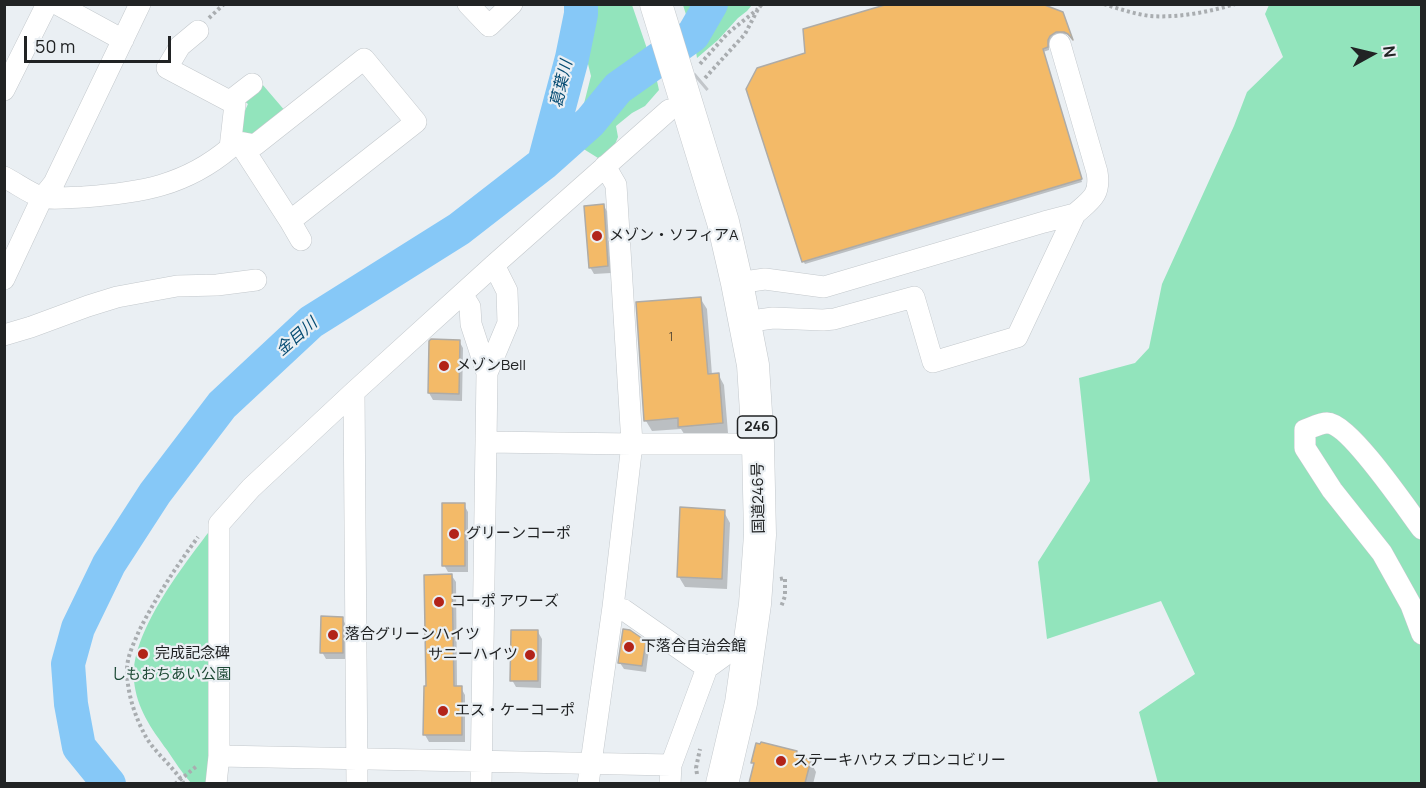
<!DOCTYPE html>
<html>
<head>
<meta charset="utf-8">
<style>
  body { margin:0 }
  #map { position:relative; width:1426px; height:788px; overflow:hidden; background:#eaeff3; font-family:Manrope,sans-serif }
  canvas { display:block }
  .frame { position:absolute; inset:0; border:6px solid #212324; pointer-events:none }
  .north { position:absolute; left:1342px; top:24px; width:60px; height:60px; -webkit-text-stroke:4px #eaeff3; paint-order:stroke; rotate:82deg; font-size:16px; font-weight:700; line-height:24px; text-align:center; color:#212324 }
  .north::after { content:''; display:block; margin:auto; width:21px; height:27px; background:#212324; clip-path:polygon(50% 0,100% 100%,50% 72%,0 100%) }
  .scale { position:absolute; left:24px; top:36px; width:147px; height:27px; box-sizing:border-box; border:3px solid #212324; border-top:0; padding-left:8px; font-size:18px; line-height:21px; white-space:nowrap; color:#212324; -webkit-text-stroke:4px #eaeff3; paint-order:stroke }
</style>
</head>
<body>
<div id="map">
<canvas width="1426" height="788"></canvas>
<div class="frame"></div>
<div class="north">N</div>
<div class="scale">50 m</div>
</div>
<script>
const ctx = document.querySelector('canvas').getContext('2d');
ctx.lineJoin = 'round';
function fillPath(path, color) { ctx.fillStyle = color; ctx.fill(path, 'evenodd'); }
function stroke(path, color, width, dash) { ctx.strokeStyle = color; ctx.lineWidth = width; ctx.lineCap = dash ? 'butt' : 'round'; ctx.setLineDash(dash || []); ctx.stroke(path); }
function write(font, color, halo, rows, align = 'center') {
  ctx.font = font + ' Manrope,"Noto Sans JP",sans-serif'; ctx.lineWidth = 4.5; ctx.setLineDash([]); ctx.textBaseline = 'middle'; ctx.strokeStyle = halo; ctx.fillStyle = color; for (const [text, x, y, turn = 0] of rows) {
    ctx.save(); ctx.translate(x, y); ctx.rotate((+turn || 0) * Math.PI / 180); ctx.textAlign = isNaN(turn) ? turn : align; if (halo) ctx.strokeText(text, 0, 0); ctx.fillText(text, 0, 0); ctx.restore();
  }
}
const green = new Path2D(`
  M595 5H632L655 72 659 90 645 106 632 113 616 126 618 137 611 154 598 158 582 148 577 131 591 76 587 60Z
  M683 5V4L752 5 747 11 738 18 718 40 697 58 694 40Z
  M1269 5H1421V783H1158L1139 712 1195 674 1161 601 1047 639 1038 562 1090 481 1079 378 1135 363 1149 348 1162 284 1234 126 1247 92 1283 57 1265 14Z
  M262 84 286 112 254 137 246 136 238 126 248 104 243 100Z
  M211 529 210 783H191C182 773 175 762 167 750 151 728 137 709 134 681 129 634 184 565 211 529Z`);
const shadow = new Path2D(`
  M1037 4 1071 37 1066 34 1058 35 1052 39 1049 44V50L1043 52 1082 182 805 264 803 261Z
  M604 206 608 213 611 273 594 274 590 267Z
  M700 298 707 309 712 375 718 374 724 385 728 433 686 437 681 429 652 431 646 421Z
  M459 341 463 348 462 401 433 400 429 393Z
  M464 505 468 512V572H448L444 565Z
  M724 512 730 523 727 589 685 587 679 577Z
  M452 576 456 582 457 688H461L465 695V742H429L425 735 427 688Z
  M342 618 346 625V659H326L322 652Z
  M538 632 542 639 541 688 516 687 512 680Z
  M645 642 649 649 646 672 624 669 620 663Z
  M761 746 796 753 800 759 810 761 816 772 813 784H750L755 766 753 762Z`);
const river = new Path2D(`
  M544 163 572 58 581 14V4
  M109 784 79 747 71 704 68 664 78 628 109 564 155 493 222 405 311 322 459 229 544 163 590 122 618 88 693 35 711 4`);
const building = new Path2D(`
  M888 4H1042L1063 12 1073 40 1068 34 1064 32H1056L1050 36 1048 40V47L1043 49 1082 179 802 262 746 89 757 68 805 53 803 29Z
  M604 204 608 266 589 268 584 206Z
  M701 297 708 374 719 373 723 423 678 427V418L644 421 636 302Z
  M431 339 460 340 459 394 428 393 429 341Z
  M442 503H465V566H442Z
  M680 507 725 510 722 579 677 577Z
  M452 574 454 686H462V735H423L424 686H426L424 575Z
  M321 616 343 617V653H320Z
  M623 629 630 630 646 641 642 666 618 663Z
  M511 630H538V681H510Z
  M761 742 797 751 796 756 811 760 805 783H749L754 763H751L756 743 760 744Z`);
const minorTunnel = new Path2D(`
  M676 103 702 81`);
const path = new Path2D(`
  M1104 4C1119 9 1135 14 1150 16 1178 18 1209 12 1235 4
  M209 18 224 4
  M700 64 728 33 758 9
  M705 78 745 34 758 9 762 4
  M780 579 785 578V596L781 607
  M697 774 696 768 700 749
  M175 784 198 765
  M184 784C173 766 156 754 146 737 135 717 127 693 127 670 127 656 134 643 139 631 156 597 176 567 198 537`);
const minor = new Path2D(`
  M57 4 123 40
  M468 4 489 26 512 4
  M4 90 47 4
  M230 101 252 84
  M239 142 290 221 301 240
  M230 148 239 142 255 145 364 59 416 122 290 221
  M4 177C16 183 29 193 41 197 50 200 73 197 83 197 140 193 185 186 230 148L235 104 167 68 180 46 198 31
  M4 279 42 198 54 183 140 4
  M737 283 765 279 824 287 1044 222 1075 214
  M462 294 470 307 471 324 487 373 481 784
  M744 322 773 318 823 320 834 319 914 297 933 362 1017 337 1075 214C1091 200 1101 195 1097 172L1060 44
  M4 335 31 327 88 306 117 297 177 286 217 285 256 280
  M487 373 508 323 507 291 494 265
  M354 392 357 784
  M486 442 632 444H758
  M1422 529C1407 509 1349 423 1327 423 1320 423 1311 428 1305 430V448L1332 490 1382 553 1411 605 1422 634
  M613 607 624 610 707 668
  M219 756 671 765
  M216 784 219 756V524L251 488 354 392 494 265 669 110
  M588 784 613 607 632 444 616 185 605 166
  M670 784 671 765 707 668 729 652`);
const highway = new Path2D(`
  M656 4 723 222 737 283 753 365 758 444 760 535 755 604 741 703 722 784`);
const markers = [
  [597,236,6,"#b22319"],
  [444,366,6,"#b22319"],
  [454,534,6,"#b22319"],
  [439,602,6,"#b22319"],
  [333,635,6,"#b22319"],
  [629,647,6,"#b22319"],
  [143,654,6,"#b22319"],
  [530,655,6,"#b22319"],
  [443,711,6,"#b22319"],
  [781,761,6,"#b22319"]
];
const numberNames = [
  ["1",671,338]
];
const shields = [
  [757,427,39]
];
const shieldNames = [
  ["246",757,427]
];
const poiNames = [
  ["メゾン・ソフィアA",609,236],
  ["メゾンBell",456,366],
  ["グリーンコーポ",466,534],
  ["コーポ アワーズ",451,602],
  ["落合グリーンハイツ",345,635],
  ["下落合自治会館",641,647],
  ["完成記念碑",155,654],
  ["サニーハイツ",518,655,"right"],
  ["エス・ケーコーポ",455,711],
  ["ステーキハウス ブロンコビリー",793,761]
];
const streetNames = [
  ["国道246号",759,498,-91]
];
const parkNames = [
  ["しもおちあい公園",171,675]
];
const waterNames = [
  ["葛葉川",562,84,-77],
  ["金目川",297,337,-41]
];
fillPath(green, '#92e4bc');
fillPath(shadow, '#0003');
stroke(river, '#86c8f7', 34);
fillPath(building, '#f3ba68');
stroke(building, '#aeaba6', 1.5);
stroke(minorTunnel, '#c2c6ca', 21, [21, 10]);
stroke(minor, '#c3c8cc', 22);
stroke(highway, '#c3c8cc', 33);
stroke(path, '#a9adb0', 4, [3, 3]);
stroke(minor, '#fff', 21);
stroke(highway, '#fff', 32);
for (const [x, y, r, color] of markers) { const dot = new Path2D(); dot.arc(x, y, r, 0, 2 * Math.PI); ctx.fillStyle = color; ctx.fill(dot); stroke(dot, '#eaeff3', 2); }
write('12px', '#564935', null, numberNames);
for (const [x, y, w] of shields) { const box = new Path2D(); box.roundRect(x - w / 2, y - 11, w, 22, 4.5); ctx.fillStyle = '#eaeff3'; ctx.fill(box); stroke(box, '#212324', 1.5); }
write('bold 14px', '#212324', null, shieldNames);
write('15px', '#212324', '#eaeff3', poiNames, 'left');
write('15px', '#212324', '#eaeff3', streetNames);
write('15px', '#1d4935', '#eaeff3', parkNames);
write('italic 16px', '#064c73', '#eaeff3', waterNames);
</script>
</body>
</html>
